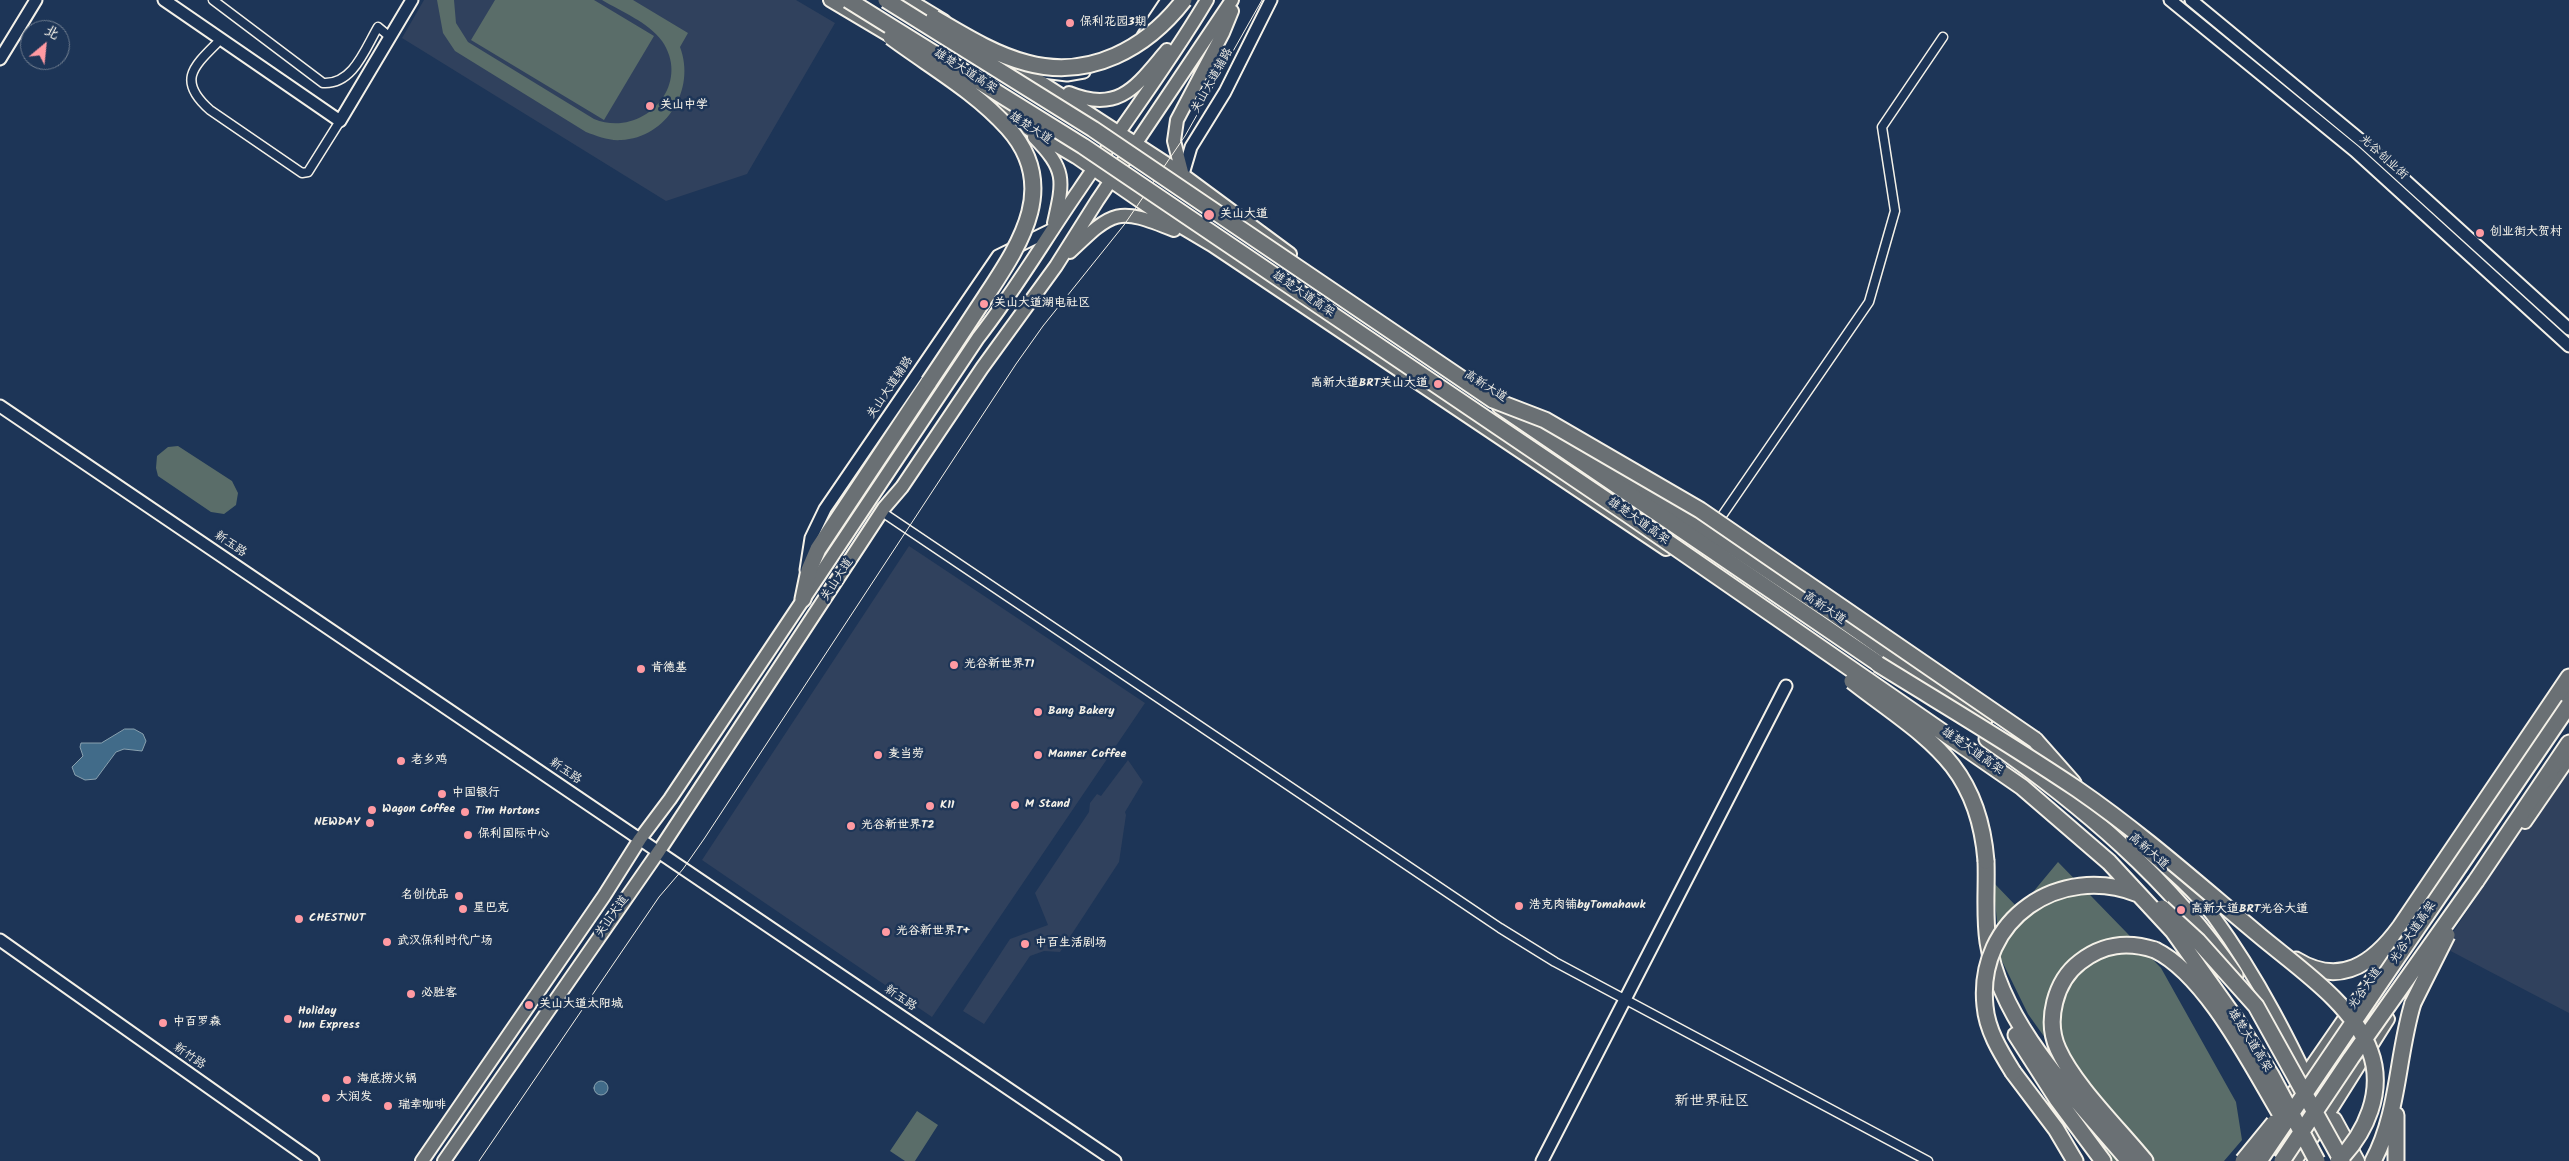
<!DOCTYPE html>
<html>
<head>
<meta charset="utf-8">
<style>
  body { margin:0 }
  #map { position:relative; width:2569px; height:1161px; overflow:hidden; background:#1d3557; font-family:Kalam,"LXGW WenKai TC",sans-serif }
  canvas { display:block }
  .north { position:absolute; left:20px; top:20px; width:50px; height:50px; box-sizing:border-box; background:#1d3557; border:1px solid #738091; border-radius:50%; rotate:28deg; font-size:14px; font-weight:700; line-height:20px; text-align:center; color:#f4f1e8 }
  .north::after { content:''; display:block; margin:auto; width:18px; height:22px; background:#ff9aa2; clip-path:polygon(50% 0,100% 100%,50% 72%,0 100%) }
</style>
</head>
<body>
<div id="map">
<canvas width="2569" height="1161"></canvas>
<div class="north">北</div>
</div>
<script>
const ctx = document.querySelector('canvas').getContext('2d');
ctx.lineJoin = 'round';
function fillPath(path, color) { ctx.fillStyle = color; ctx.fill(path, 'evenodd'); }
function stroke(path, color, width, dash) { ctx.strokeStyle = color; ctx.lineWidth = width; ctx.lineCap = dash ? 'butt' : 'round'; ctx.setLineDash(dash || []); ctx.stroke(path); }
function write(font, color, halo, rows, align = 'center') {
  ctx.font = font + ' Kalam,"LXGW WenKai TC",sans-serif'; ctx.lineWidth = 5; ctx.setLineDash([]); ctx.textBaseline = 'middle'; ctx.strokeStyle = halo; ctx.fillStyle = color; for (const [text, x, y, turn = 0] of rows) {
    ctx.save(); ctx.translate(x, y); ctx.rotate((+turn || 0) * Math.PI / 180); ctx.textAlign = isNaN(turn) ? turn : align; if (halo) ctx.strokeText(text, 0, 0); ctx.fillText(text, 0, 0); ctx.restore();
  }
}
const built = new Path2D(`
  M424 0H796L835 23 747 174 666 201 402 38Z
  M909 546 1145 703 932 1017 702 860Z
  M2569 759V1013L2443 947Z
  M1128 760 1143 782 1125 812 1126 815 1119 862 1060 952 1044 951 1030 956 984 1024 963 1011 1010 939 1048 925 1035 893 1089 812 1090 803 1097 794 1101 796Z`);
const green = new Path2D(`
  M437 0H454L456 23 468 42 594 119C642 139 693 86 662 41 648 22 622 12 602 0H633L688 33 680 47C696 89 667 138 621 140 609 141 597 136 586 132L455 51 443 33Z
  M495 0H594L654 36 604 120 471 40Z
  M178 446 232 481 238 493 236 505 224 514 211 512 158 476 156 468 157 456 168 447Z
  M2058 862 2161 968 2236 1102 2242 1140 2224 1161H2096L2068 1070 2028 1014 2001 959 1993 882 2019 909Z
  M917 1111 938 1125 915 1161H905L890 1151Z`);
const water = new Path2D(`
  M125 729H134L143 734 146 741 142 751 124 749 116 752 96 779 85 780 75 775 72 767 83 756 80 747 81 743H101Z
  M594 1088a7 7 0 1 1 14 0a7 7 0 1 1-14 0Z`);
const street = new Path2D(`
  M213 0 323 83C353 85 365 49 378 27L390 37
  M220 40C194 66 176 80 210 110L302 173 308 172 340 121
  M882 512 1500 928 1555 962 1928 1161
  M1717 523 1869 302 1895 211 1882 127 1943 37`);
const secondary = new Path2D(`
  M164 0 340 121 412 0
  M2170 0 2355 151 2569 346
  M2191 0 2363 142 2569 329
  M1143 36 1167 0
  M0 59 36 0
  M1043 72 1067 75 1084 72
  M1183 174 1191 147 1225 92 1271 0
  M0 406 1115 1161
  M806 570 811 538 825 509 998 256 1053 229
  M0 940 313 1161
  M1542 1161 1786 686`);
const primary = new Path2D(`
  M830 0 899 41
  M909 0 944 21
  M1010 62 1175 169 1290 254
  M1069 93C1120 114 1137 85 1167 50
  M985 97 1022 125 1076 157 1153 210 1212 245 1666 549
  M1034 137C1066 170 1064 179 1054 223
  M1183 176 1174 141 1177 120 1223 33 1232 11
  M1070 252C1114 210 1117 207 1174 230
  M1577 446 1833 615 1985 722
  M2556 712 2569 694
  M2525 822 2569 758
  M2132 838C2160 862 2192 887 2214 917 2258 977 2292 1044 2323 1112
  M2448 869 2484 817
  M2282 1109 2407 928
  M2325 1116 2335 1119 2358 1161
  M422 1161 604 896 640 839 670 799 978 338C1015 291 1045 239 1079 190 1122 126 1168 66 1207 0
  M444 1161 659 851 884 508 902 487 982 368 1056 266 1097 201 1232 0
  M2295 1161 2318 1130 2388 1019`);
const highway = new Path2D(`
  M1500 406 1888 670
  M803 599 809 570 818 549 929 382
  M1987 739C2081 804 2171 880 2235 975
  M2035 740 2073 783
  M1986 861C1987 887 1984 916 1988 942 2001 1026 2076 1098 2129 1161
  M2476 881 2569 743
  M2296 960C2340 987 2373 964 2400 927L2569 677
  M2016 1035 2057 1099 2103 1161
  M2013 1072 2056 1129 2075 1161
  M2145 1161C2119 1129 2074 1085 2058 1049 2045 1021 2055 981 2080 962 2103 944 2127 941 2155 950
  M2373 1161C2399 1113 2397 1055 2413 1003
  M2396 1161V1115`);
const tram = new Path2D(`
  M479 1161 659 897 683 869 704 839 1016 364 1043 326 1124 225 1185 136 1262 0`);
const highwayBridge = new Path2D(`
  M848 0 1083 146 1627 514 2022 787 2109 862 2173 931 2235 1018 2271 1075 2317 1161
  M886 0 1093 129 1493 400 1545 420 1700 510 2035 740
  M934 18C963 35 995 55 1027 63 1090 80 1147 48 1184 0
  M891 37C930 66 975 91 1008 128 1060 186 1020 244 986 296 967 325 948 354 929 382
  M1878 664C1944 705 2012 745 2077 789 2141 833 2199 885 2259 935 2297 967 2353 1004 2370 1051 2385 1091 2366 1133 2338 1161
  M1852 681C1924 737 1978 761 1986 861
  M2162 908 2198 941 2256 1006 2342 1161
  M2155 950C2208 976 2253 1069 2284 1120
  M2413 1003 2447 935
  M2013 1072C2000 1051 1987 1030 1985 1006 1976 919 2060 863 2138 894
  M2243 1161 2274 1123
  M2259 1161 2569 705
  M2282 1161 2351 1058 2476 881`);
const markers = [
  [1070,23,5,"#ff9aa2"],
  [650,106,5,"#ff9aa2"],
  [1209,215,6,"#ff9aa2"],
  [2480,233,5,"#ff9aa2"],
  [984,304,5,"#ff9aa2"],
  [1438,384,5,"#ff9aa2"],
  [954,665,5,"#ff9aa2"],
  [641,669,5,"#ff9aa2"],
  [1038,712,5,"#ff9aa2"],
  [878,755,5,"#ff9aa2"],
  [1038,755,5,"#ff9aa2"],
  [401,761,5,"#ff9aa2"],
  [442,794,5,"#ff9aa2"],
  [1015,805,5,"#ff9aa2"],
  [930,806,5,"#ff9aa2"],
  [372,810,5,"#ff9aa2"],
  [465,812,5,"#ff9aa2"],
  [370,823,5,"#ff9aa2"],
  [851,826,5,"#ff9aa2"],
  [468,835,5,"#ff9aa2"],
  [459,896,5,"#ff9aa2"],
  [1519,906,5,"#ff9aa2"],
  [463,909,5,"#ff9aa2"],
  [2181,910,5,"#ff9aa2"],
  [299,919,5,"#ff9aa2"],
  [886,932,5,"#ff9aa2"],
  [387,942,5,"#ff9aa2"],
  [1025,944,5,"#ff9aa2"],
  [411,994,5,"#ff9aa2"],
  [529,1005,5,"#ff9aa2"],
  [288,1019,5,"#ff9aa2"],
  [163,1023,5,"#ff9aa2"],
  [347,1080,5,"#ff9aa2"],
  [326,1098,5,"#ff9aa2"],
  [388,1106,5,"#ff9aa2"]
];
const poiNames = [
  ["保利花园3期",1080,23],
  ["关山中学",660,106],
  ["关山大道",1220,215],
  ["创业街大贺村",2490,233],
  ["关山大道湖电社区",994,304],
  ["高新大道BRT关山大道",1428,384,"right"],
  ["光谷新世界T1",964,665],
  ["肯德基",651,669],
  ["Bang Bakery",1048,712],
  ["麦当劳",888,755],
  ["Manner Coffee",1048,755],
  ["老乡鸡",411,761],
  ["中国银行",452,794],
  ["M Stand",1025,805],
  ["K11",940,806],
  ["Wagon Coffee",382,810],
  ["Tim Hortons",475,812],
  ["NEWDAY",360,823,"right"],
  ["光谷新世界T2",861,826],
  ["保利国际中心",478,835],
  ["名创优品",449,896,"right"],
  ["浩克肉铺byTomahawk",1529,906],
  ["星巴克",473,909],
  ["高新大道BRT光谷大道",2191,910],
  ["CHESTNUT",309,919],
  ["光谷新世界T+",896,932],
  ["武汉保利时代广场",397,942],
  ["中百生活剧场",1035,944],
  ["必胜客",421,994],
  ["关山大道太阳城",539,1005],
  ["Holiday",298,1012],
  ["Inn Express",298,1026],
  ["中百罗森",173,1023],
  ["海底捞火锅",357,1080],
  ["大润发",336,1098],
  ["瑞幸咖啡",398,1106]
];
const streetNames = [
  ["雄楚大道高架",965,72,32],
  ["关山大道辅路",1213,81,-61],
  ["雄楚大道",1030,129,33],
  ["光谷创业街",2383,158,42],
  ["雄楚大道高架",1303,295,34],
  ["高新大道",1485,387,32],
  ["关山大道辅路",891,388,-56],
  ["雄楚大道高架",1638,522,35],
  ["新玉路",230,545,34],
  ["关山大道",838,580,-57],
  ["高新大道",1824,609,34],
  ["雄楚大道高架",1972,752,35],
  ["新玉路",565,772,34],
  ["高新大道",2148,852,41],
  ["关山大道",613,917,-55],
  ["光谷大道高架",2414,933,-56],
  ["光谷大道",2366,989,-55],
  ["新玉路",900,999,34],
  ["雄楚大道高架",2249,1041,58],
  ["新竹路",189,1057,35]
];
const quarterNames = [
  ["新世界社区",1712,1102]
];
fillPath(built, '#30415d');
fillPath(green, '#5a6d69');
fillPath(water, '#416b89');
stroke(water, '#89a1af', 1);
stroke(street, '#f4f1e8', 11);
stroke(secondary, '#f4f1e8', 15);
stroke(primary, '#f4f1e8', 16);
stroke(highway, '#f4f1e8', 19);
stroke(street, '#1d3557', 8);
stroke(secondary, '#1d3557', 11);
stroke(primary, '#6a7074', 12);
stroke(highway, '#6a7074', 15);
stroke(tram, '#f4f1e8', 1);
stroke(highwayBridge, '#f4f1e8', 19, []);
stroke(highwayBridge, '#6a7074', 15);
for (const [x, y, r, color] of markers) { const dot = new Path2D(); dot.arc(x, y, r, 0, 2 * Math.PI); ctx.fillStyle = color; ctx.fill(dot); stroke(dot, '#1d3557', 2); }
write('bold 12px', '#f4f1e8', '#1d3557', poiNames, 'left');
write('12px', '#f4f1e8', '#1d3557', streetNames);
write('15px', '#f4f1e8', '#1d3557', quarterNames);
</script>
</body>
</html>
